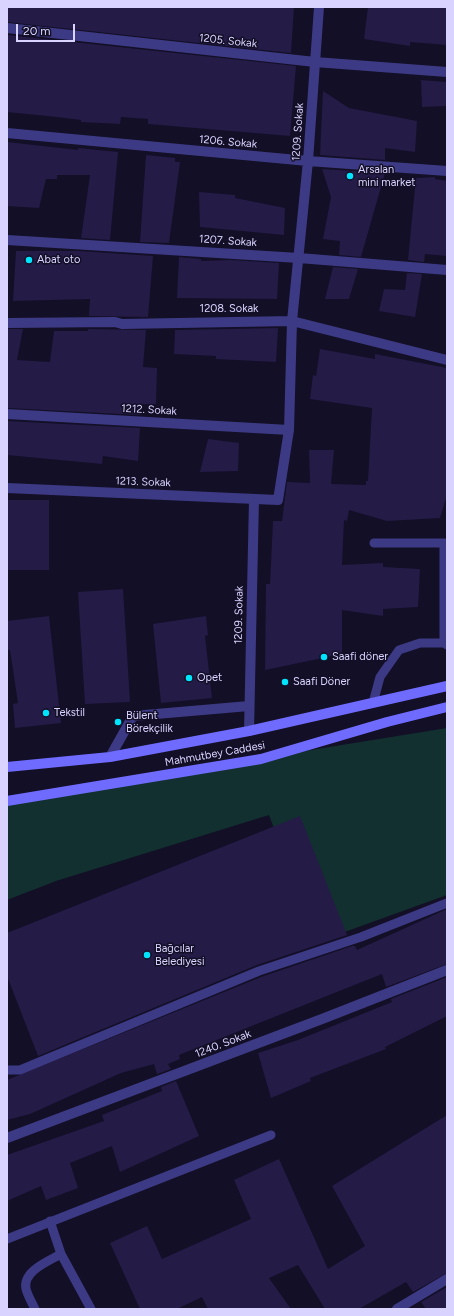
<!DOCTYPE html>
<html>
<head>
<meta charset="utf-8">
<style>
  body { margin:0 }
  #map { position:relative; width:454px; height:1316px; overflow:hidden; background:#130f26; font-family:Figtree,sans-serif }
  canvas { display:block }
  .frame { position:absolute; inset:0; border:8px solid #d9d4ff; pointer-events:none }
  .scale { position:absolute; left:16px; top:24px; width:59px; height:18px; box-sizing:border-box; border:2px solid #d9d4ff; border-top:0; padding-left:5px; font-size:12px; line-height:14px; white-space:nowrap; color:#d9d4ff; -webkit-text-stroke:3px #130f26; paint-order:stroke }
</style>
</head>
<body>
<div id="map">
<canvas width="454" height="1316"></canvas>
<div class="frame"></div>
<div class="scale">20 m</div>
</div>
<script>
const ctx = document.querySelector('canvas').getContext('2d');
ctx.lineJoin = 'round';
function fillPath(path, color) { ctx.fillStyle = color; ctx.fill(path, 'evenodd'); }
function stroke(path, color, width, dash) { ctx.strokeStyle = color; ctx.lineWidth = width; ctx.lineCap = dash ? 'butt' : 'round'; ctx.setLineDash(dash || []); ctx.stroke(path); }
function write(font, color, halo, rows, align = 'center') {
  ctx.font = font + ' Figtree,sans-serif'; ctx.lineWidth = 3; ctx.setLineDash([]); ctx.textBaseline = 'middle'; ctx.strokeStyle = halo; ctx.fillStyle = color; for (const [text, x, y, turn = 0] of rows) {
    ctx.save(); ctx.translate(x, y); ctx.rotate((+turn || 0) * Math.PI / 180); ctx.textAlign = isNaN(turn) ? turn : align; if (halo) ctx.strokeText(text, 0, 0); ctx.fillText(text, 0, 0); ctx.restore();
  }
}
const green = new Path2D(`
  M447 728V895L317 942 269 815 56 881 7 900V799Z`);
const building = new Path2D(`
  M7 7H294L291 53 7 22Z
  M368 7H447V45L410 42V46L364 39Z
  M7 35 296 66 290 136 148 124V119L121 117 120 124 81 122V120L57 117 7 112Z
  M421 80 447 82V106L422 107Z
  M323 91 349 108 417 121 415 152 385 148V160L320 155Z
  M7 142 78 150V148L118 152 110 240 81 238 90 175H57V179H46L39 208 7 206Z
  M146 155 175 158V162H180L169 243 140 242Z
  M322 169 385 173 361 257 339 255 340 241 323 239 331 197Z
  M435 177V179L447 181V256L425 254 424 262 408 260 416 178Z
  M199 192 235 195V198L285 208 284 235 200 227Z
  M16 251H79L153 256 148 317 89 316 90 299 13 301Z
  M179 257 201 259V261L231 260 279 263 277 299 177 298Z
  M333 267 358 269 349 299H325Z
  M407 273 422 274 415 317 379 311 384 289 405 290Z
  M278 328 276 362 216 359V356L174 354 175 330Z
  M7 329H23L17 360 50 362 54 331H88V329L146 330 143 367 157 368 156 404H140V415L7 408Z
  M320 349 375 359V354L447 368V495L440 518 387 521 349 510 347 521 344 520 342 565 383 563V567L420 569 418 607 383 609V616L342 610V654L265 670 266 584H270L273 521H282L287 482 310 483 309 450H334L331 484 366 485V481H368L372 408 310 399 313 375 316 376Z
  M7 421 140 428 138 461 103 456 102 464 7 455Z
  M208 439 239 443 238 471 200 472Z
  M7 500H49V570H7Z
  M123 589 130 702 85 704 78 592Z
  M49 616 61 723 15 728 13 704 18 703 10 650H7V621Z
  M206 616 208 635 205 636 212 698 161 703 153 624Z
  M300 816 347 935 257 965 38 1056 7 976V933Z
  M447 909V964L386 987 382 974 179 1055 180 1059 168 1064 171 1069 157 1074 154 1064 121 1073 30 1114 7 1120V1080L261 977 352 946H355L357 950Z
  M447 977V1016L385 1047 386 1049 310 1078 311 1081 271 1098 258 1053 298 1040 392 1002 391 999Z
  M176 1081 199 1136 120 1172 112 1146 70 1163 78 1188 46 1200 41 1186 7 1201V1155L104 1121 102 1115 162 1091 161 1087Z
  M447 1115V1273L413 1292 406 1282 359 1309H325L298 1265 269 1278 291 1309H208L202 1297 177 1309H140L110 1243 147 1226 162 1259 251 1219 234 1180 279 1159 328 1269 365 1246 332 1186Z
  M447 1287V1309H426L421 1302Z`);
const lane = new Path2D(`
  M374 543H444V643
  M373 703 380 677 399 650 420 643H444L447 645
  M7 1070H20L259 971 361 937 447 903
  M50 1221 61 1254 91 1309
  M7 1239 271 1135
  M35 1309C32 1303 28 1296 26 1289 22 1271 49 1261 61 1254`);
const street = new Path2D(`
  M7 28 315 62 447 72
  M7 133 308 161 447 171
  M7 240 299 258 447 270
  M7 323 115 322 122 324 292 321 447 360
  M7 414 289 430
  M7 488 278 500 289 430 292 321 308 161 319 7
  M249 731 254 499
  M110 757 133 716 249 706
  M7 1138 322 1019 447 970
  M397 1309 447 1279`);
const secondary = new Path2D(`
  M7 767 110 757 249 731 447 686
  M7 801 261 759 387 722 447 707`);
const markers = [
  [350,176,4,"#00e5ff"],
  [29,260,4,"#00e5ff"],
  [324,657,4,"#00e5ff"],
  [189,678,4,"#00e5ff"],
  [285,682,4,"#00e5ff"],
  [46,713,4,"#00e5ff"],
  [118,722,4,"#00e5ff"],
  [147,955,4,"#00e5ff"]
];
const streetNames = [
  ["1205. Sokak",228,41,6],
  ["1209. Sokak",298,132,-86],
  ["1206. Sokak",228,142,5],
  ["1207. Sokak",228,241,4],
  ["1208. Sokak",229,309],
  ["1212. Sokak",149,410,3],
  ["1213. Sokak",143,482,2],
  ["1209. Sokak",239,615,-89],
  ["Mahmutbey Caddesi",215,754,-10],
  ["1240. Sokak",223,1044,-21]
];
const poiNames = [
  ["Arsalan",358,170],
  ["mini market",358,183],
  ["Abat oto",37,260],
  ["Saafi döner",332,657],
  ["Opet",197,678],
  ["Saafi Döner",293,682],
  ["Tekstil",54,713],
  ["Bülent",126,716],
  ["Börekçilik",126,729],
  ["Bağcılar",155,949],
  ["Belediyesi",155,962]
];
fillPath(green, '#12302f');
fillPath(building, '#241b47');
stroke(lane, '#3d3a85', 9);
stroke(street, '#3d3a85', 10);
stroke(secondary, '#6f6bff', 10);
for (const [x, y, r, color] of markers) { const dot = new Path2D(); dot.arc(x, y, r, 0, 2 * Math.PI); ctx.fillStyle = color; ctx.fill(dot); stroke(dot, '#130f26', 1.5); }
write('11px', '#d9d4ff', '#130f26', streetNames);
write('11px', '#d9d4ff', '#130f26', poiNames, 'left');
</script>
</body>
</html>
